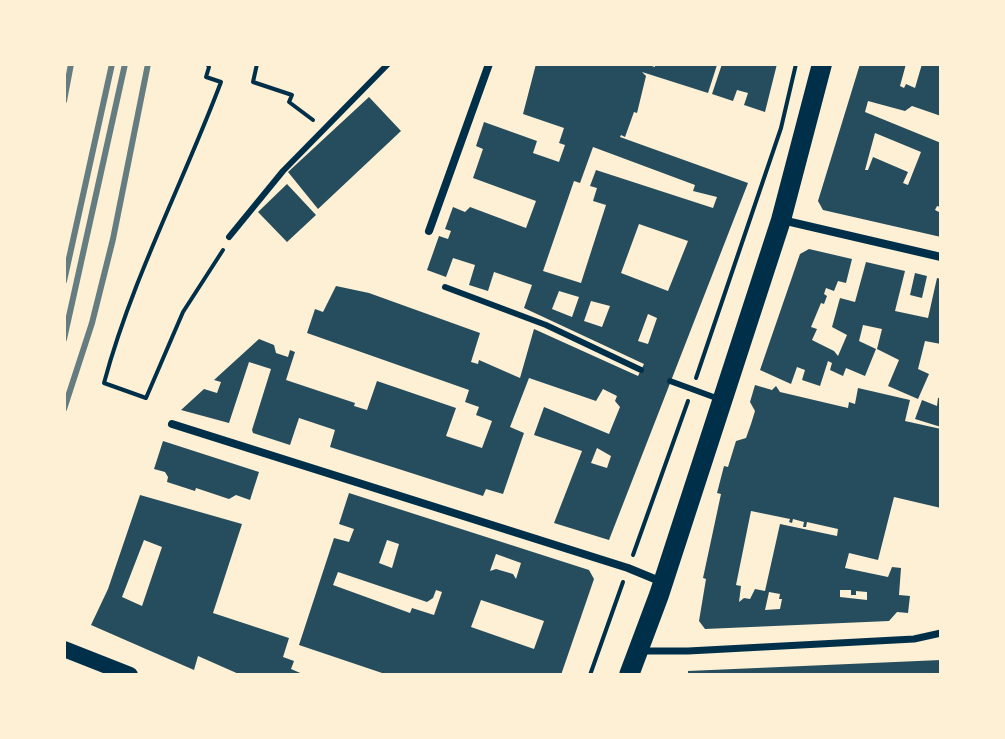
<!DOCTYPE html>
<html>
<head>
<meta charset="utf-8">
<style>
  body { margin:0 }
  #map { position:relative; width:1005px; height:739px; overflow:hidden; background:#fdf0d5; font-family:"Roboto Condensed",sans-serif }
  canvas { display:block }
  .frame { position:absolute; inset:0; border:66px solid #fdf0d5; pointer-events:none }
</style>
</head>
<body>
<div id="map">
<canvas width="1005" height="739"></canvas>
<div class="frame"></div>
</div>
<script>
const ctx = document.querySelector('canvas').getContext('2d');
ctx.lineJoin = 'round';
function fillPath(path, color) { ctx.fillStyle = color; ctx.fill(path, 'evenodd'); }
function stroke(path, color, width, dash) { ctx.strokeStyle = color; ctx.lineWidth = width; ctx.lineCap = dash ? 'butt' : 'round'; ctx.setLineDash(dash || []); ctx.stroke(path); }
const building = new Path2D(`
  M536 64H645L655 67V64L717 65 708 93 642 72 646 76 637 113 634 112 625 137 621 135 620 137 748 183 609 540 554 523 582 451 534 435 544 407 609 434 620 407 615 401 617 396 603 389 596 401 529 378 510 427 524 433 503 494 486 489 483 496 330 447 335 430 299 418 290 445 253 433 252 430 271 369 249 362 229 423 181 410 204 389 217 393 221 382 214 380 259 339 274 345 276 353 288 357 290 350 295 352 286 380 355 403 354 406 367 410 377 381 456 408 446 436 482 448 492 421 476 415 479 407 465 402 469 390 307 333 315 309 323 312 336 286 369 293 480 333 471 362 478 364 479 360 520 378 534 329 638 376 644 364 524 308 532 285 494 272 488 291 469 285 475 265 453 258 446 277 427 270 439 236 448 239 451 231 445 229 453 207 465 212 470 207 526 228 536 201 473 178 483 149 476 146 484 122 537 141 533 153 559 162 565 145 559 143 564 128 523 114ZM593 147 695 185 693 191 717 197 713 208 596 170 590 186 597 188 593 201 606 205 581 283 543 271 574 181 580 183ZM639 224 688 241 668 291 621 273ZM559 291 579 297 572 317 552 309ZM591 301 610 306 602 327 584 321ZM648 314 657 318 648 344 638 341ZM597 448 611 456 607 468 591 463Z
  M722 64H777L765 112 744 105 748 93 737 90 733 101 712 94Z
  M860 64H906L900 86 904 88 906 84 915 88 922 64H941V116L912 106 905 111 868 101 865 112 941 143V207L937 206 935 210 941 213V237L823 210 818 201ZM875 133 921 152 908 185 903 183 908 172 873 157 868 170H865Z
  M369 97 401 131 318 209 288 172Z
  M287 184 316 215 287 242 258 212Z
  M809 249 852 259 846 283 838 281 834 291 826 288 824 294 827 296 824 304 821 303 811 327 817 329 812 340 834 351 838 356 847 335 832 327 840 298 855 302 866 262 905 271 895 311 928 318 937 278 941 279V344L925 341 918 369 929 374 918 399 888 386 899 360 877 349 882 329 863 325 859 341 876 349 865 376 846 368 843 376 830 370 832 363 828 361 820 386 802 380 805 370 797 367 791 384 760 370 800 254Z
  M915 273 927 276 922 298 910 295Z
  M755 385 772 390 776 386 780 392 848 408 849 402 855 404 858 388 910 400 905 421 941 429V508L894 497 878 560 849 553 845 568 888 577 892 567 901 568 899 595 910 596 908 613 897 612 889 621 705 629 699 621 706 579 703 578 721 494 717 493 724 466 728 467 736 441 746 438 751 424 755 411 750 402ZM751 511 790 519 789 522 792 523 793 519 804 522 803 527H806L807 522 838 529 837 536 780 524 765 591 755 589 750 599 744 598 739 602 741 586 736 585ZM840 590H851V595H856V591L867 592V600L840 597ZM769 592 780 594 779 599H782L780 609 765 610Z
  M941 397V427L915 419 922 400 937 406 938 398Z
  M163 441 259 472 250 500 236 495 229 499 196 488 195 491 167 482 168 477 165 472 154 469Z
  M349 493 589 570 594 579 561 675H388L299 645 334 538 349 542 354 529 339 524ZM387 540 399 544 392 568 379 563ZM496 554 521 563 516 579 513 574 496 569 490 571ZM338 572 427 602 433 598 436 590 442 592 434 615 412 608 410 613 333 585ZM481 600 544 621 534 649 471 627Z
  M140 495 242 524 213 613 289 638 283 657 294 661 291 669 305 675H241L198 656 194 670 91 625 108 589ZM144 540 162 547 142 606 122 597Z
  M941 660V675H688V671Z`);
const path = new Path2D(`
  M207 64 209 67 206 77 221 82C183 183 132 279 104 383L146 398 183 312 223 250
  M257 64 253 82 292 95 289 102 313 120
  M696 378 781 128 796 64
  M633 555 688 401
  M590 675 623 582`);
const service = new Path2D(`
  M229 237 283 171 388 64
  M445 287 546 325 641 370
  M670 381 719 399`);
const pedestrian = new Path2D(`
  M640 651H688L914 639 941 633`);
const minor = new Path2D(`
  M782 220 941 257
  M429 231 489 64
  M172 424 628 568 662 582`);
const secondary = new Path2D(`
  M64 649 130 675`);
const primary = new Path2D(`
  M629 675 659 595 781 220 822 64`);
const rail = new Path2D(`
  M64 101 71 64
  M64 281 112 64
  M64 339 125 64
  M64 409 92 323 113 239 148 64`);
fillPath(building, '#264d5e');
stroke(path, '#003049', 4);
stroke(service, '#003049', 6);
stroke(pedestrian, '#003049', 7);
stroke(minor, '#003049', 8);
stroke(secondary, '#003049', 16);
stroke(primary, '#003049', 20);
stroke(rail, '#657d81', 6);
</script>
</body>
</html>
